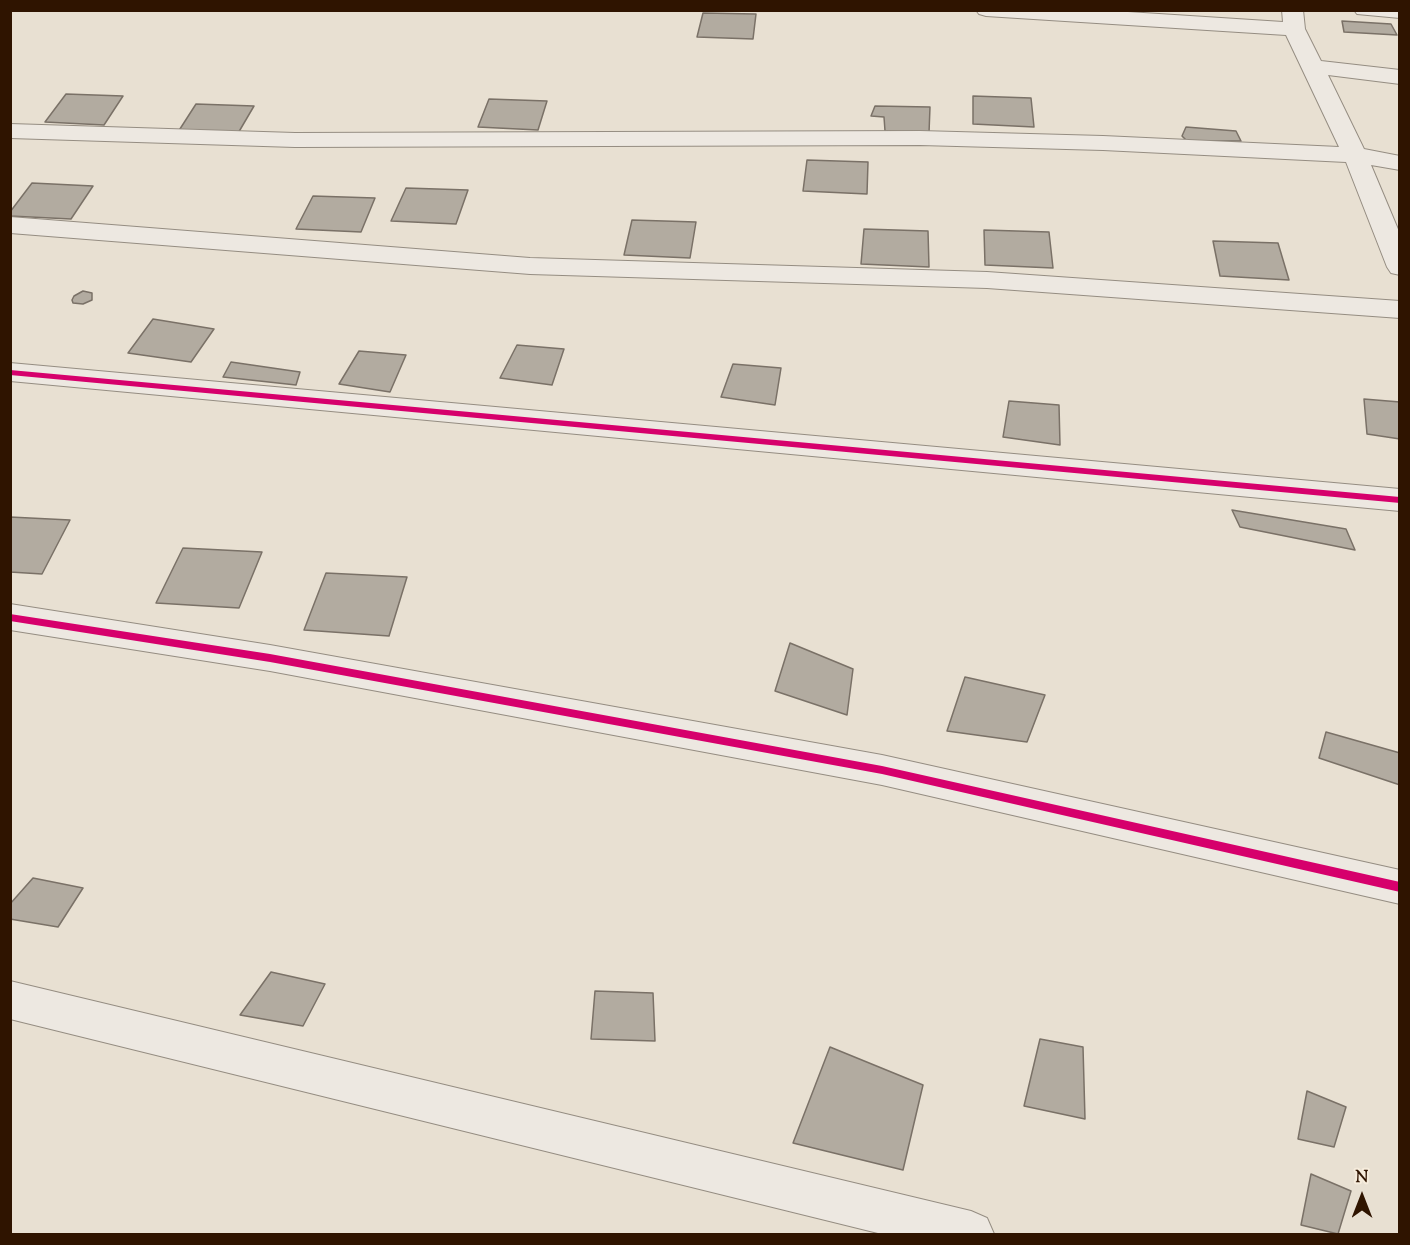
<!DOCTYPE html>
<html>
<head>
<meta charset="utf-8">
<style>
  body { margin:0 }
  #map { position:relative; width:1410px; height:1245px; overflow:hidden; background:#e8e0d2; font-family:"Sorts Mill Goudy",serif }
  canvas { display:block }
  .frame { position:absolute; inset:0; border:12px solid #2f1400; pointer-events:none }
  .north { position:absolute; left:1332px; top:1167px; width:60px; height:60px; -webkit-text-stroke:4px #f6ecdc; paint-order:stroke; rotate:0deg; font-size:16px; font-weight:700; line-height:24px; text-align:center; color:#2f1400 }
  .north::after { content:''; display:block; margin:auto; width:21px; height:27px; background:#2f1400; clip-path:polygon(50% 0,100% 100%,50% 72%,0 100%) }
</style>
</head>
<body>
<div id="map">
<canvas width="1410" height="1245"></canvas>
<div class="frame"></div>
<div class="north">N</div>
</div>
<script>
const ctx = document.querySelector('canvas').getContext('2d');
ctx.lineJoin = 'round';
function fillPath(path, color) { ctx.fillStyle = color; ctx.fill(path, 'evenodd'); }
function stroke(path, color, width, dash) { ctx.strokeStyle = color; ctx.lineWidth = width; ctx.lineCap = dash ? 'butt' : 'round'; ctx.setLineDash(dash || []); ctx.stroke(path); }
const building = new Path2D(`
  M703 13 756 14 753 39 697 37Z
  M1342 21 1391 24 1397 35 1344 32Z
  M66 94 123 96 104 125 45 122Z
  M973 96 1031 98 1034 127 973 124Z
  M489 99 547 101 538 130 478 127Z
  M196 104 254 106 237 135 178 132Z
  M875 106 930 107 929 133 885 131 884 117 871 116Z
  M1186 127 1236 131 1241 141H1187L1182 136Z
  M807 160 868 162 867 194 803 191Z
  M32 183 93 186 71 219 10 216V212Z
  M406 188 468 190 456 224 391 221Z
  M313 196 375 198 361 232 296 229Z
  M632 220 696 222 690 258 624 255Z
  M864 229 928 231 929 267 861 264Z
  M984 230 1049 232 1053 268 985 265Z
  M1213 241 1278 243 1289 280 1220 276Z
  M83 291 92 293V300L83 304 73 303 72 300 74 296Z
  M153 319 214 329 191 362 128 353Z
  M517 345 564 349 552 385 500 378Z
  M359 351 406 355 390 392 339 384Z
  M231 362 300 372 296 385 223 377Z
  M733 364 781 368 775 405 721 397Z
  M1364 399 1400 402V439L1367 434Z
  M1009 401 1059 405 1060 445 1003 437Z
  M1232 510 1346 529 1355 550 1240 527Z
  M10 517 70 520 42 574 10 572Z
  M183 548 262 552 239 608 156 603Z
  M326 573 407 577 389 636 304 630Z
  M790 643 853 669 847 715 775 691Z
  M965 677 1045 695 1027 742 947 731Z
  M1326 732 1400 753V785L1319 758Z
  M33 878 83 888 58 927 10 919V904Z
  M271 972 325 984 303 1026 240 1015Z
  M595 991 653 993 655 1041 591 1039Z
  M1040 1039 1083 1047 1085 1119 1024 1106Z
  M830 1047 923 1085 903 1170 793 1143Z
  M1307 1091 1346 1107 1334 1147 1298 1139Z
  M1311 1174 1351 1191 1338 1234 1301 1225Z`);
const minor = new Path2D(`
  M976 10H1097L1283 22 1282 10H1303L1305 29 1321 61 1400 70V84L1328 75 1364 149 1400 156V170L1371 165 1400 234V275L1391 273 1387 267 1346 162 1103 150 920 145 295 147 10 138V124L295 133 920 131 1103 136 1339 147 1286 35 986 16 979 14Z
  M1354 10H1400V18L1357 14Z
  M10 217 530 258 987 272 1400 301V318L987 288 530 274 10 233Z
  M10 363 1400 489V511L10 381Z
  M10 604 270 645 882 755 1400 870V904L882 785 270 671 10 630Z
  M10 981 971 1211 987 1218 994 1234H882L10 1019Z`);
const cycleway = new Path2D(`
  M10 370 1400 497V503L10 375Z
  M10 614 270 654 882 766 1400 882V892L882 774 270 662 10 621Z`);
fillPath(building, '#b2aba0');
stroke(building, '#7a7167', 1.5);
stroke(minor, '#958d82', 2);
fillPath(minor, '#ede8e1');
fillPath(cycleway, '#d6006c');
</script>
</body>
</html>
